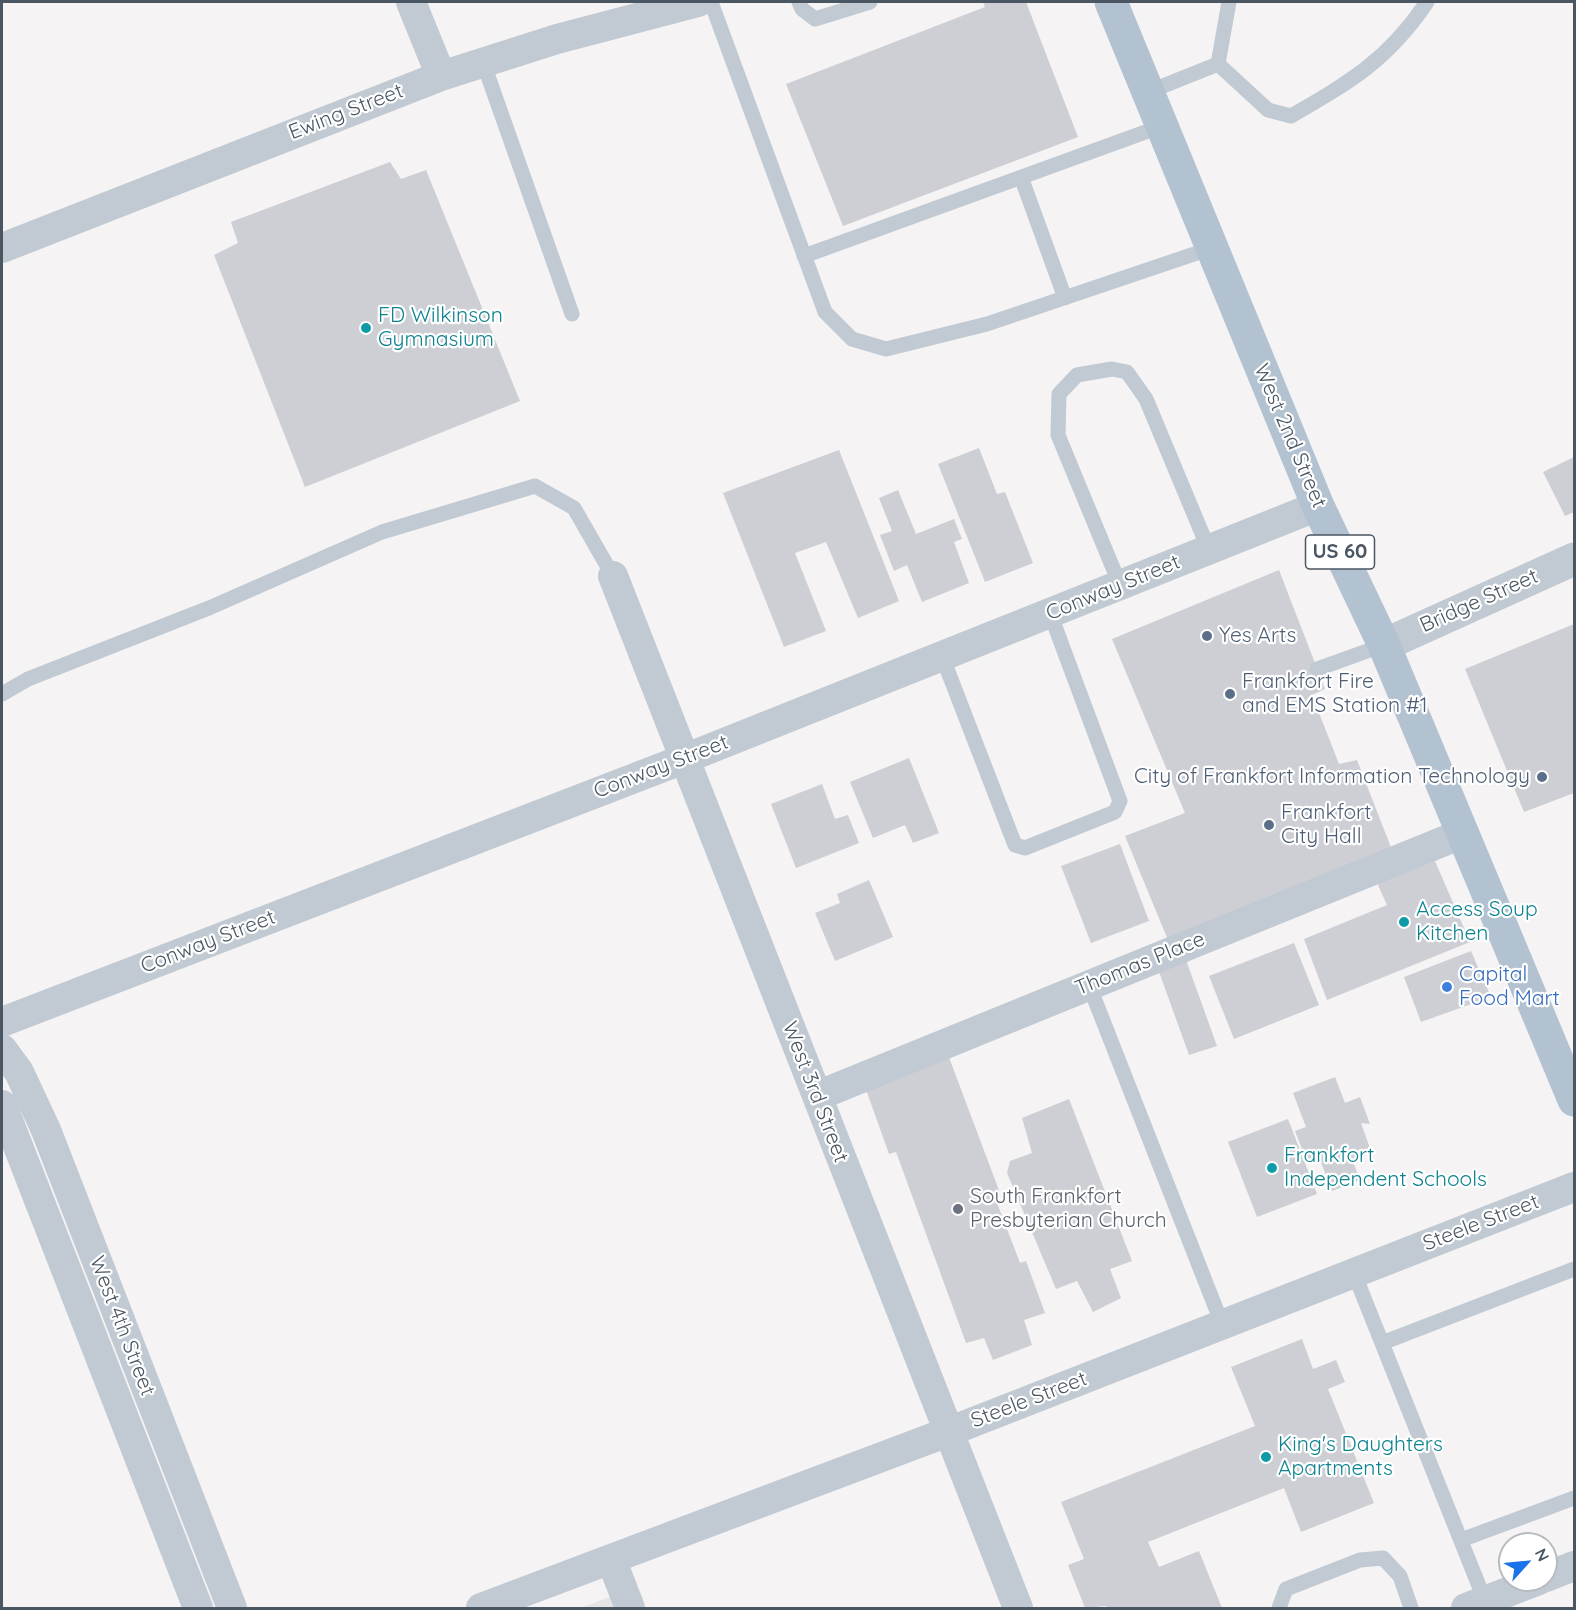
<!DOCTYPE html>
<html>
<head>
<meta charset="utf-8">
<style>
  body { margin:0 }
  #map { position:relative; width:1576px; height:1610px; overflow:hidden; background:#f5f3f3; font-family:Quicksand,sans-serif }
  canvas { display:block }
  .frame { position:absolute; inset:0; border:3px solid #4a5661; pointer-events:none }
  .north { position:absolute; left:1498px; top:1532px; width:60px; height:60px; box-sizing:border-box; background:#fff; border:2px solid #b7bbc0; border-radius:50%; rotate:63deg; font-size:16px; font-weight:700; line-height:24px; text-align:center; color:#4a5661 }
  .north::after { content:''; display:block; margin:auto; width:21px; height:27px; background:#1a73e8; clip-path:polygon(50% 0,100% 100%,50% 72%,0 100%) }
</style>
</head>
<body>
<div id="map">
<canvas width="1576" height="1610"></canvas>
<div class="frame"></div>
<div class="north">N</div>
</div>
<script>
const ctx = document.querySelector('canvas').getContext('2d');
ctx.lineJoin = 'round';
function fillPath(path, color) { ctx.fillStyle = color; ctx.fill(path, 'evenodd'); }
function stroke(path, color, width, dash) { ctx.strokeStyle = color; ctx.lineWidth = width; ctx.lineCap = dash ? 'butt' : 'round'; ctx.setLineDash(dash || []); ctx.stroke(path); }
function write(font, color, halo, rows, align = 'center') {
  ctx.font = font + ' Quicksand,sans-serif'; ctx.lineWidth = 4.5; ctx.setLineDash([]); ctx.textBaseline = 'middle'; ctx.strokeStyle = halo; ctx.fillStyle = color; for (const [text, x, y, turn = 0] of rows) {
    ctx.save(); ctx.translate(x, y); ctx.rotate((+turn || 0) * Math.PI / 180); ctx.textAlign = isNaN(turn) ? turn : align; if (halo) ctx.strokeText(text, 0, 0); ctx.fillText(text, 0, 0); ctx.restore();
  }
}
const education = new Path2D(`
  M615 1595 620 1608H581Z`);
const building = new Path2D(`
  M983 2H1026L1078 137 843 226 786 84 985 7Z
  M390 162 401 179 426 170 520 401 305 487 214 255 238 243 231 222Z
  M979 448 997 494 1005 492 1033 563 985 582 938 464Z
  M839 450 899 601 858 618 826 542 795 553 826 631 784 647 723 493Z
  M1574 457V512L1565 516 1543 472Z
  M898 490 916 534 954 519 962 539 954 542 969 583 922 602 907 565 894 571 880 535 892 531 879 498Z
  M1279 570 1325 689 1312 695 1339 764 1357 760 1392 850 1168 940 1125 836 1185 813 1112 639Z
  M1574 624V793L1524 812 1465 669Z
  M909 758 939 833 913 843 905 825 873 838 850 782Z
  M822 784 835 819 848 815 859 843 796 868 771 804Z
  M1120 844 1149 921 1091 943 1061 866Z
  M1435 861 1470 942 1327 1000 1304 939 1387 905 1377 883Z
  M869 880 893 937 835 961 815 913 840 903 837 894Z
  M1294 943 1319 1005 1234 1039 1209 976Z
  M1471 951 1491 997 1421 1022 1404 977Z
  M1186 960 1217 1046 1189 1055 1158 969Z
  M947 1052 1000 1193 994 1195 1020 1263 1026 1261 1045 1313 1024 1320 1032 1345 993 1360 984 1338 966 1343 896 1152 889 1154 864 1084Z
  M1335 1077 1345 1103 1360 1097 1370 1124 1361 1123 1371 1151 1352 1159 1360 1180 1332 1191 1319 1157 1307 1162 1295 1131 1306 1127 1293 1093Z
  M1069 1099 1132 1261 1110 1269 1121 1298 1093 1312 1077 1281 1056 1289 1007 1173 1010 1161 1032 1153 1022 1118Z
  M1288 1119 1317 1194 1257 1217 1228 1142Z
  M1302 1339 1313 1369 1336 1360 1345 1382 1328 1389 1374 1503 1301 1532 1284 1488 1148 1542 1159 1567 1199 1551 1222 1608H1107L1106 1606 1085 1608 1068 1565 1084 1559 1061 1502 1255 1426 1231 1367Z`);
const service = new Path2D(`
  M711 2 825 312 852 339 886 349 987 324 1212 248
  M799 2 802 9 815 19 870 2
  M483 62 572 314
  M1218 64 1268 110 1291 116C1350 82 1388 60 1427 2
  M1218 64 1229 2
  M1148 92 1218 64
  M1021 177 1065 298
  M804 256 1162 126
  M1120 585 1058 435 1059 394 1077 375 1112 369 1127 372 1146 399 1209 550
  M942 656 1015 845 1025 848 1115 812 1120 801 1050 613
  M1317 669 1384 645
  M2 694 28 679 209 608 382 532 535 486 574 508 613 576
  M1089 985 1222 1324
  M1354 1273 1485 1601
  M1382 1343 1574 1269
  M1461 1540 1574 1498
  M1279 1608 1286 1589 1360 1560 1383 1558 1400 1576 1411 1608`);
const minor = new Path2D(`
  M411 2 441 76
  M2 248 441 76 557 39 698 2
  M613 576 1018 1608
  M2 1022 684 759 1318 506
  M2 1049 19 1072 46 1130 232 1608
  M817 1096 1464 833
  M2 1105 198 1608
  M611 1559 630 1608
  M1546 1577 1574 1566
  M481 1608 948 1432 1574 1187
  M1466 1608 1539 1580`);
const tertiary = new Path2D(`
  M1384 645 1574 559`);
const primary = new Path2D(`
  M1111 2 1318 506 1384 645 1574 1100`);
const markers = [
  [366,328,6,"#0f9aa8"],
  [1207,636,6,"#5c6f8a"],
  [1230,694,6,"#5c6f8a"],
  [1542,777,6,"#5c6f8a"],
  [1269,825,6,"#5c6f8a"],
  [1404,922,6,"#0f9aa8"],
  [1447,987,6,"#3f7fe0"],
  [1272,1168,6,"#0f9aa8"],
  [958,1209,6,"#6b7280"],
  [1266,1457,6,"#0f9aa8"]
];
const shields = [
  [1340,552,69]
];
const shieldNames = [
  ["US 60",1340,552]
];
const streetNames = [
  ["Ewing Street",346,112,-21],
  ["West 2nd Street",1290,436,67],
  ["Conway Street",1113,588,-22],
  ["Bridge Street",1479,601,-24],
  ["Conway Street",661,767,-21],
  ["Conway Street",208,942,-21],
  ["Thomas Place",1140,964,-22],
  ["West 3rd Street",815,1092,69],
  ["Steele Street",1481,1223,-21],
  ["West 4th Street",122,1326,69],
  ["Steele Street",1029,1400,-21]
];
const cultureNames = [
  ["FD Wilkinson",378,316],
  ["Gymnasium",378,340],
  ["Access Soup",1416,910],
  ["Kitchen",1416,934],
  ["Frankfort",1284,1156],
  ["Independent Schools",1284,1180],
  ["King's Daughters",1278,1445],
  ["Apartments",1278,1469]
];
const serviceNames = [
  ["Yes Arts",1219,636],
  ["Frankfort Fire",1242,682],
  ["and EMS Station #1",1242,706],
  ["City of Frankfort Information Technology",1530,777,"right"],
  ["Frankfort",1281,813],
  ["City Hall",1281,837]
];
const shopNames = [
  ["Capital",1459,975],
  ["Food Mart",1459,999]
];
const worshipNames = [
  ["South Frankfort",970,1197],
  ["Presbyterian Church",970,1221]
];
fillPath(education, '#e6e4e5');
fillPath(building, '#cdcfd5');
stroke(service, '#c1cad2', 15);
stroke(minor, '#c1cad2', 30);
stroke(tertiary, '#c1cad2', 33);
stroke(primary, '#b3c2d1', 33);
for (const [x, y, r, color] of markers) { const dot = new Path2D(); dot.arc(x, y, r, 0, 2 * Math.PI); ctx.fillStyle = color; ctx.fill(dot); stroke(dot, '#fff', 2); }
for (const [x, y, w] of shields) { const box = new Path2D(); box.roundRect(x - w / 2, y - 17, w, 34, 4.5); ctx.fillStyle = '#fff'; ctx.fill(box); stroke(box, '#4a5661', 1.5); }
write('bold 20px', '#4a5661', null, shieldNames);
write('21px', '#4a5661', '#fff', streetNames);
write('21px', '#0d838f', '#fff', cultureNames, 'left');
write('21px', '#4e5e75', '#fff', serviceNames, 'left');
write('21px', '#366cbe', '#fff', shopNames, 'left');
write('21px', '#5b616d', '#fff', worshipNames, 'left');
</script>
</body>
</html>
